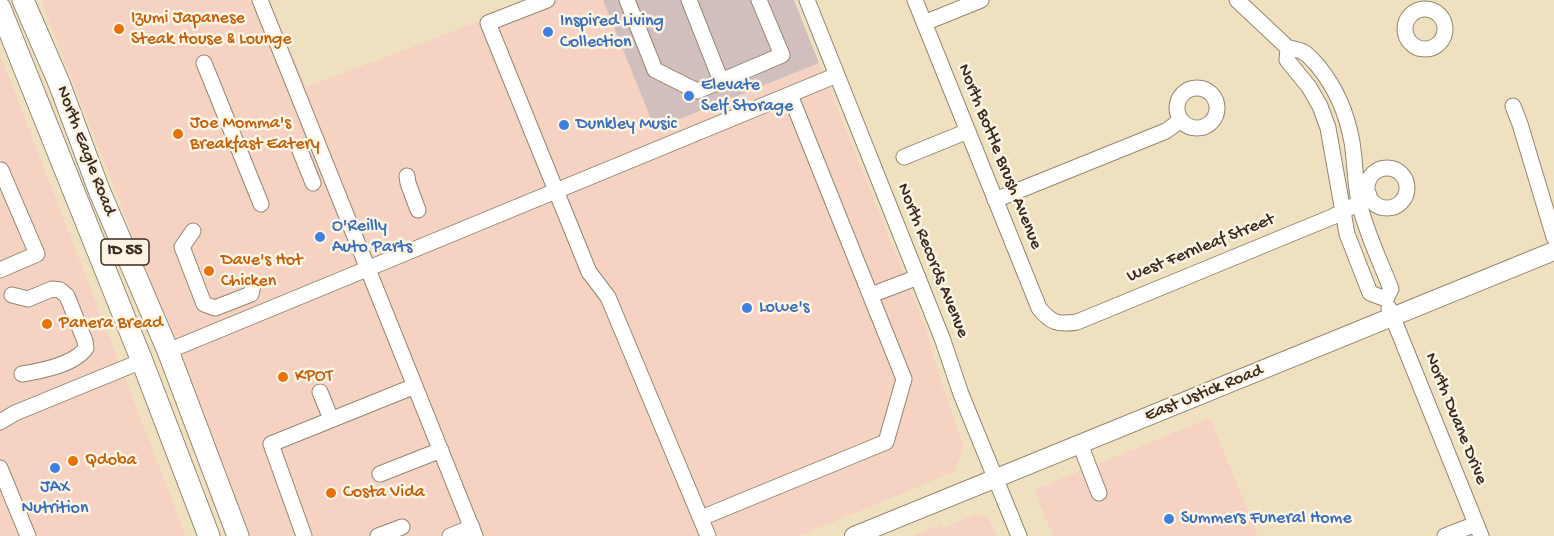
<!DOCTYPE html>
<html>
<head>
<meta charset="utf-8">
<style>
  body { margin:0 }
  canvas { display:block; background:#efe1c0 }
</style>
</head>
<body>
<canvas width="1554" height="536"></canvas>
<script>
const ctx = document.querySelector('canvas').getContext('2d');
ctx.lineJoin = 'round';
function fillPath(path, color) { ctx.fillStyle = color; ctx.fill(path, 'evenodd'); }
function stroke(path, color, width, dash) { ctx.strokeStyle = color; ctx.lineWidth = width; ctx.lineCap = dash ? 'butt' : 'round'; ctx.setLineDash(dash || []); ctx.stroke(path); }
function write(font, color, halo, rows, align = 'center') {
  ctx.font = font + ' "Gochi Hand",sans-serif'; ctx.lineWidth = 5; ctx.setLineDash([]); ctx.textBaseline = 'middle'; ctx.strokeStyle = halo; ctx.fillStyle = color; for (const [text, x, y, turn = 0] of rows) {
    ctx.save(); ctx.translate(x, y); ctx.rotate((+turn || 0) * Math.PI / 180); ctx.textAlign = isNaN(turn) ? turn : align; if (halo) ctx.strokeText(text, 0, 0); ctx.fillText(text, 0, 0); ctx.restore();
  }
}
const built = new Path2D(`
  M41 0H270L306 87 535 0H603L655 129 819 63 925 327 942 384 964 448 954 472 799 536H250Z
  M0 54 186 536H0Z
  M1210 418 1258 536H1053L1034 490Z
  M976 514 989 519 997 536H912L941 524 943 528Z`);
const industrial = new Path2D(`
  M603 0H794L819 63 655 129Z`);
const minor = new Path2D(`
  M260 0 475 536
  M547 0 488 23 589 272 608 297 708 536
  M627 0 655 70 697 91 721 81 689 0
  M807 0 942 338 961 394 1019 536
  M915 0 1039 308C1051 323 1058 325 1077 322L1332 217 1359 203 1369 195
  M1237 0 1288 48
  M1405 29a20 20 0 1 1 40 0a20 20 0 1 1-40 0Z
  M924 23 981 0
  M1288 48C1305 50 1307 54 1318 66 1336 88 1347 114 1352 142 1355 161 1355 182 1359 202 1365 230 1380 261 1391 289L1386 299 1370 293 1347 234 1328 128 1320 106 1309 87 1287 60Z
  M204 63 261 204
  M721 81 782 55 759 0
  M1177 108a20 20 0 1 1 40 0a20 20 0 1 1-40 0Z
  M1513 106 1520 124 1554 237
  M299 148 313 183
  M904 157 968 131
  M1367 188a20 20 0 1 1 40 0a20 20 0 1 1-40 0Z
  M0 170H1L37 254 0 270
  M407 176 408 183 418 210
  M995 200 1166 131 1181 120
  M193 231 182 247 204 304 215 308 251 294 253 285
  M12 295 28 299 52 289 60 290 67 296 85 341 86 348C74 365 41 371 22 374
  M871 295 918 277
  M1389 308 1481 536
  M168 351 837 75
  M320 392 331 419
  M0 422 15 413 142 361
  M1080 444 1099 493
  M0 468 28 536
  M380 474 441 450
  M701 518 886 442 904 379 790 95
  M304 536 271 444 415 386
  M378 536 402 527
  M450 536 472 527
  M1445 536 1476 524`);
const major = new Path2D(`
  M854 536 1554 251`);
const highway = new Path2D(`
  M23 0 59 83 99 190 168 351 238 536
  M0 8 142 361 209 536`);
const markers = [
  [119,29,6,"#e8710a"],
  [548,32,6,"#3f7fe0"],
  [689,96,6,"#3f7fe0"],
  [564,125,6,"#3f7fe0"],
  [178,134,6,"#e8710a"],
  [320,237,6,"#3f7fe0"],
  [209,271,6,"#e8710a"],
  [747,308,6,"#3f7fe0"],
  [47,324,6,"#e8710a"],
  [283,377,6,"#e8710a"],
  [73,461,6,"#e8710a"],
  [55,468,6,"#3f7fe0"],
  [331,493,6,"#e8710a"],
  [1169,519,6,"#3f7fe0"]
];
const shields = [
  [125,252,48]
];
const shieldNames = [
  ["ID 55",125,252]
];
const foodNames = [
  ["Izumi Japanese",131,19],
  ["Steak House & Lounge",131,40],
  ["Joe Momma's",190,124],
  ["Breakfast Eatery",190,145],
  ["Dave's Hot",221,261],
  ["Chicken",221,282],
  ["Panera Bread",59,324],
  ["KPOT",295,377],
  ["Qdoba",85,461],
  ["Costa Vida",343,493]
];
const shopNames = [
  ["Inspired Living",560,22],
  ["Collection",560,43],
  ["Elevate",701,86],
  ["Self Storage",701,107],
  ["Dunkley Music",576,125],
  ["O'Reilly",332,227],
  ["Auto Parts",332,248],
  ["Lowe's",759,308],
  ["JAX",55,488,"center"],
  ["Nutrition",55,509,"center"],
  ["Summers Funeral Home",1181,519]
];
const streetNames = [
  ["North Eagle Road",85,151,69],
  ["North Bottle Brush Avenue",999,157,68],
  ["West Fernleaf Street",1201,249,-22],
  ["North Records Avenue",932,261,68],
  ["East Ustick Road",1204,394,-22],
  ["North Duane Drive",1455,419,68]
];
fillPath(built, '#f5d2c2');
fillPath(industrial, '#d1bfbd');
stroke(minor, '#95866f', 17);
stroke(major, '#95866f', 20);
stroke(highway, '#95866f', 23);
stroke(minor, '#fff', 15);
stroke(major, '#fff', 18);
stroke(highway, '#fff', 21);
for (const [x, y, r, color] of markers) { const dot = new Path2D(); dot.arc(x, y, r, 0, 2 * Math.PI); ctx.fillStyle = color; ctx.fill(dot); stroke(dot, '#fcf5e5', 2); }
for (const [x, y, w] of shields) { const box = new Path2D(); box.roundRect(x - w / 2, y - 13, w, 26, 4.5); ctx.fillStyle = '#fcf5e5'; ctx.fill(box); stroke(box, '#3b2a1e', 1.5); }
write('bold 16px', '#3b2a1e', null, shieldNames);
write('18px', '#c56008', '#fcf5e5', foodNames, 'left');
write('18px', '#366cbe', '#fcf5e5', shopNames, 'left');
write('18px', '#3b2a1e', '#fcf5e5', streetNames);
</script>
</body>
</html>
